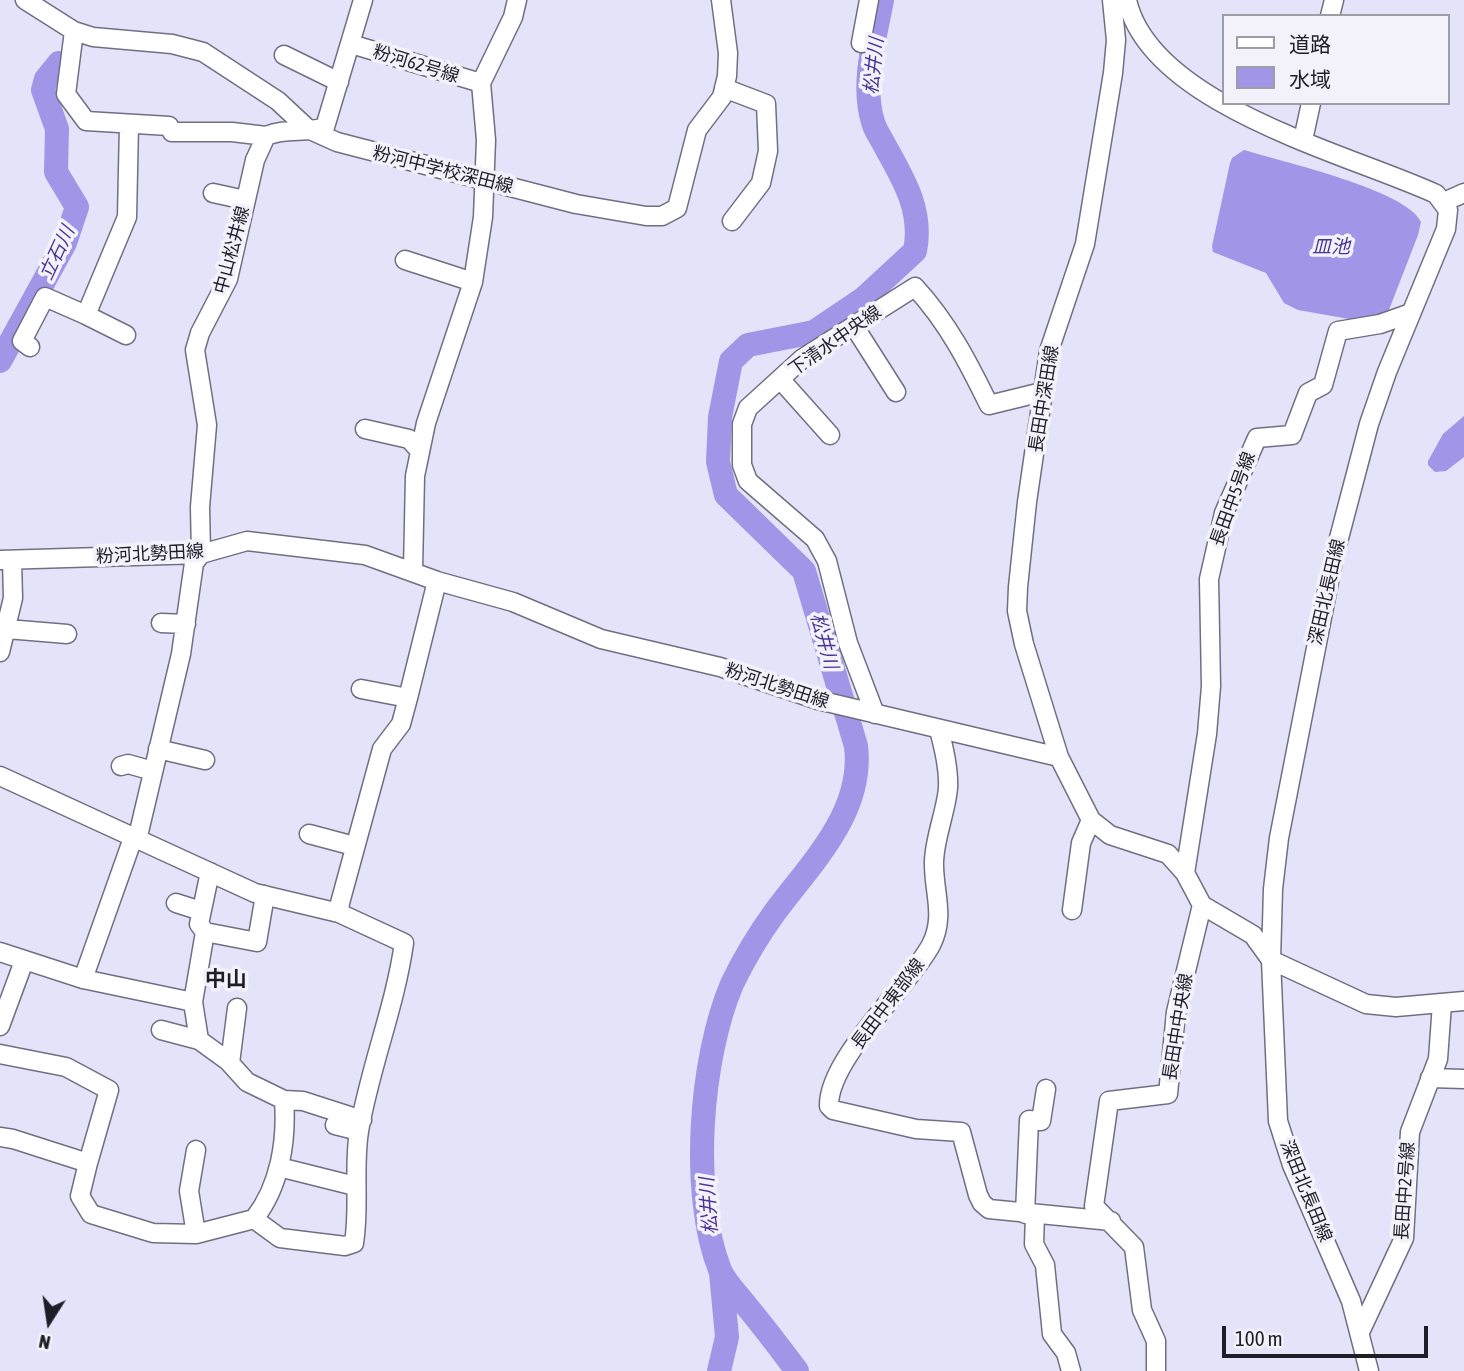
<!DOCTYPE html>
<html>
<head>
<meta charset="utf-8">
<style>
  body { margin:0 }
  #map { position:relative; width:1464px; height:1371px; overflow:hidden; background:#e5e3fa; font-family:"Asap Condensed","Noto Sans JP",sans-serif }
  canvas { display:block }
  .legend { position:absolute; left:1222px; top:14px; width:228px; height:91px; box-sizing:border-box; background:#f3f2fb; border:2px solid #9e9da6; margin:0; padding:9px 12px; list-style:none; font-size:21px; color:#1f1e26 }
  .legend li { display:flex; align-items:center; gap:14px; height:35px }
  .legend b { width:35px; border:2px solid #9e9da6 }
  .north { position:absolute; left:14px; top:1287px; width:70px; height:70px; -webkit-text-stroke:5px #f3f2fb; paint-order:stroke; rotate:192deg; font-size:19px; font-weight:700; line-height:28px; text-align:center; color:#1f1e26 }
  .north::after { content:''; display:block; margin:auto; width:24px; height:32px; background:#1f1e26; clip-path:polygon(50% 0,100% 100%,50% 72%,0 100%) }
  .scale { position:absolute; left:1222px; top:1326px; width:206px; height:32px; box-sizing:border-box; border:4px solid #1f1e26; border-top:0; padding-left:9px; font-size:21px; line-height:24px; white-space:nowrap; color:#1f1e26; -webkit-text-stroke:5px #f3f2fb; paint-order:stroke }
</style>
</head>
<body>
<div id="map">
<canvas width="1464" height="1371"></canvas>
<ul class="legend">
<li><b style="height:9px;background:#fff"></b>道路</li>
<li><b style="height:19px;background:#a095e7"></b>水域</li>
</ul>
<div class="north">N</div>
<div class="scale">100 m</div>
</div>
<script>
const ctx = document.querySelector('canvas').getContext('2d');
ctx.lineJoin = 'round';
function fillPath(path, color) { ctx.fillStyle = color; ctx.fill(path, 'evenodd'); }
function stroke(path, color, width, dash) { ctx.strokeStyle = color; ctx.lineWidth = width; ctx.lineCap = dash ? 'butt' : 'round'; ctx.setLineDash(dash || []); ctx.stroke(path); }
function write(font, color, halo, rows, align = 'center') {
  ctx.font = font + ' "Asap Condensed","Noto Sans JP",sans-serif'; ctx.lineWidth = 7; ctx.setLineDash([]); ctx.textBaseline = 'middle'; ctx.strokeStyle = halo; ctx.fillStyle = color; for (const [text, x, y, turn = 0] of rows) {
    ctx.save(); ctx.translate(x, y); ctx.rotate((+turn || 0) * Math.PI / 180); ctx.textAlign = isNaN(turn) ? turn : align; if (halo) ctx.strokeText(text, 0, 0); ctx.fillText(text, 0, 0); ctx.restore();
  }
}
const water = new Path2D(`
  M1244 150C1280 161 1407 190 1421 222L1418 235 1387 315 1355 320 1298 310 1284 303 1266 273 1213 252 1212 246 1230 163 1232 158Z
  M1464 416V457L1446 471 1435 472 1428 465V461L1443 434Z`);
const river = new Path2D(`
  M0 361 65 243 77 207 56 172 57 129 43 90 46 79 59 63
  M719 1371 727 1337 721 1273
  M797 1371C780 1348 763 1326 745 1304 737 1294 725 1282 720 1270 690 1194 700 1059 732 984 744 959 759 934 775 912 812 862 864 812 856 746L804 571 726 495 718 462 720 417 731 361 748 345 814 332 863 299 915 251C923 211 904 180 885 146 881 138 875 130 873 122 861 83 875 39 882 0`);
const minor = new Path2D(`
  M25 0 74 31 93 37 172 44 203 52 278 101 308 129 337 142 576 204 646 216H662L677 208 697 130 722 97 727 76 728 53 721 0
  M1112 0 1116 40 1113 73 1085 244 1049 351 1027 502 1018 587 1017 611 1024 644 1059 757 1091 820 1110 835 1168 854 1185 873 1202 905 1253 935 1271 960 1366 1004 1396 1007 1464 1001
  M1127 0C1150 105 1349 154 1436 194L1448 210 1446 229 1387 372 1369 424 1333 561 1279 838 1273 889 1271 960 1278 1121 1292 1165 1351 1301 1369 1371
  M1330 16 1334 0
  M74 31 66 94 86 121 169 126 172 132H232L266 136
  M861 43 869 0
  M351 44 481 83
  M284 55 339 82
  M724 88 766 104 768 151 761 183 732 221
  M1303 140 1311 103
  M213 193 245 200
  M1444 202 1464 193
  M405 260 473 282
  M86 315 126 335
  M854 326 896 392
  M30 347 22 341 45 297 86 315 127 217 129 124
  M780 379 830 435
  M365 429 409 439 420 451
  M0 560 201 554 247 541 365 555 437 581 513 602 601 639 720 667 818 700 1059 757
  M413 570 415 476 426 423 473 282 483 217 486 140 481 83 513 17 517 0
  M161 623 186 624
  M7 629 67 634
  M0 652 13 598 12 560
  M361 689 408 698
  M875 714 848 643 827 561 815 539 748 481 742 465V424L748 408 803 358 915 287C948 323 968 362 989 405L1042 392
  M939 730C944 748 949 768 948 788 946 812 935 836 934 861 933 891 946 916 931 945 909 986 828 1059 829 1106L833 1110 916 1129 961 1132 978 1195 982 1203 989 1209 1111 1221
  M158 749 205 760
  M121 766 128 764 153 771
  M0 776 255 893 339 913
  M309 834 354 846
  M210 872 199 924 205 932 193 1002 199 1040 228 1061 247 1082 284 1100C287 1141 280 1186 254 1219L280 1238 345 1246 354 1243C360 1206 353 1168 359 1131 370 1067 395 1007 404 943L339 913 340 903 382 749 401 724 408 698 437 581
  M1185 873 1207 734 1211 686 1209 579 1224 513 1257 438 1292 435 1308 393 1323 385 1338 331 1380 324 1411 313
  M176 903 201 911
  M1072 910 1081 843 1091 820
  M205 932 257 942 265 895
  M0 952 83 979 193 1002
  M83 979 133 838 138 836 181 654 194 563 201 554 200 507 207 425 195 350 200 333 228 279 255 160 266 136C286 127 307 134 325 127L363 0
  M0 1026 24 961
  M161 1030 199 1040
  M0 1054 66 1067 109 1090 88 1163 13 1139 0 1137
  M230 1063 237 1008
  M1430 1078 1464 1079
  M284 1100 303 1101 362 1120
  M335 1125 359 1131
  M196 1150 189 1191 196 1234
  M88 1163 80 1196 91 1214 153 1233 196 1234 254 1219
  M279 1167 355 1186
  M1025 1214 1029 1120 1041 1121 1046 1089
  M1035 1215 1034 1244 1045 1265 1052 1334 1066 1353 1071 1371
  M1360 1332 1404 1238 1410 1132 1438 1059 1442 1004
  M1156 1371V1341L1142 1310 1134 1247 1094 1206 1109 1101 1168 1094 1176 1012 1202 905`);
const streetNames = [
  ["粉河62号線",416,64,17],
  ["粉河中学校深田線",443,170,14],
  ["中山松井線",232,250,-75],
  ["下清水中央線",835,341,-35],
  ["長田中深田線",1044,399,-81],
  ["長田中5号線",1233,499,-70],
  ["粉河北勢田線",150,554,-3],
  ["深田北長田線",1327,592,-77],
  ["粉河北勢田線",777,686,18],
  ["長田中東部線",888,1004,-53],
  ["長田中中央線",1178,1027,-81],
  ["深田北長田線",1306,1191,68],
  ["長田中2号線",1405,1191,-86]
];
const waterNames = [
  ["松井川",874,66,-84],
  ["皿池",1331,247],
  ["立石川",57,253,-65],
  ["松井川",824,641,75],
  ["松井川",709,1206,-94]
];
const quarterNames = [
  ["中山",226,979]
];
fillPath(water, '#a095e7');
stroke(river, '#a095e7', 24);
stroke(minor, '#706f82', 21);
stroke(minor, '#fff', 18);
write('18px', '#1f1e26', '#f3f2fb', streetNames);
write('italic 19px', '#4a3392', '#f3f2fb', waterNames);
write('bold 21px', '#1f1e26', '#f3f2fb', quarterNames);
</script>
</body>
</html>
